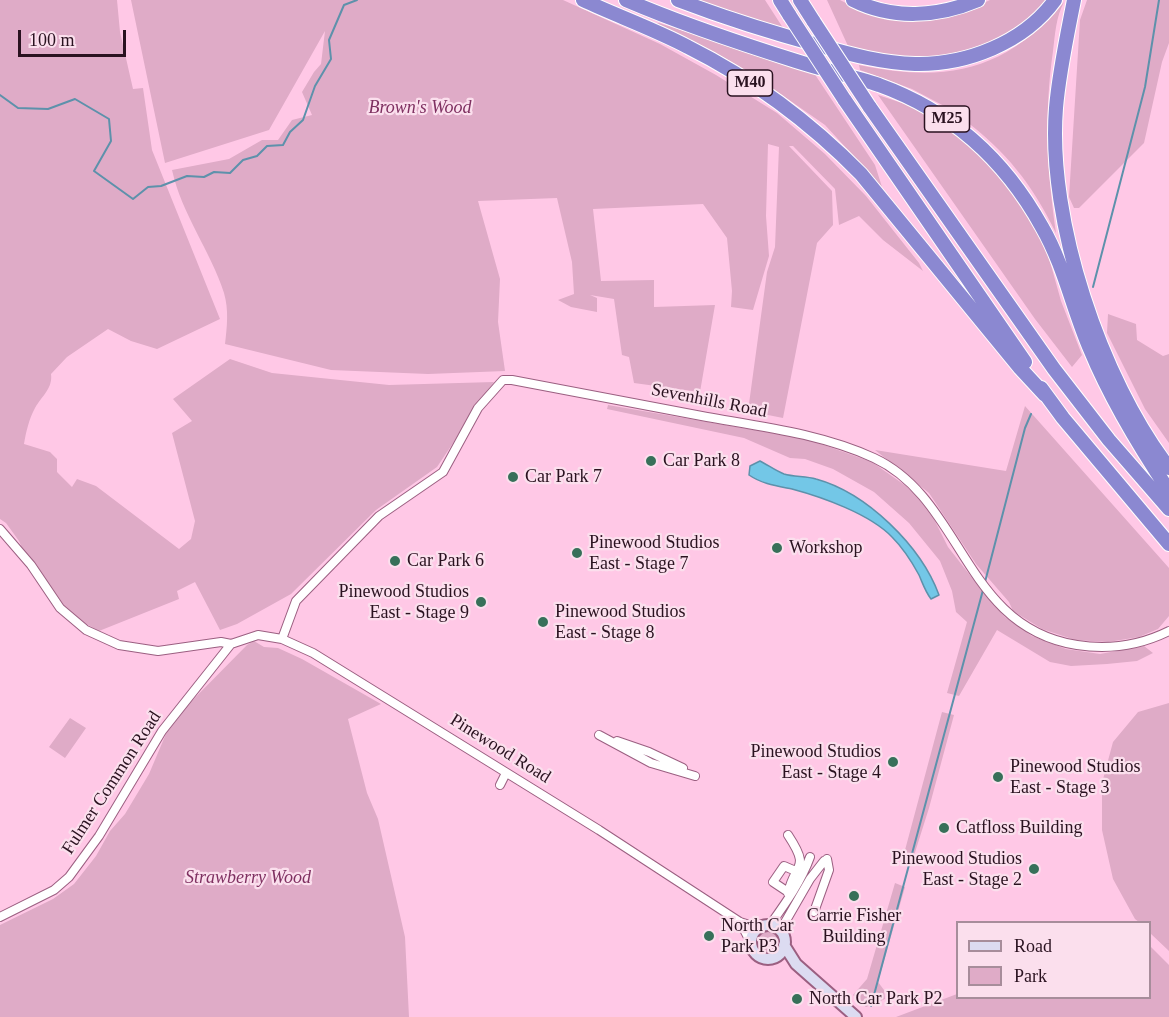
<!DOCTYPE html>
<html>
<head>
<meta charset="utf-8">
<style>
  body { margin:0 }
  #map { position:relative; width:1169px; height:1017px; overflow:hidden; background:#ffc8e6; font-family:"Times New Roman",serif }
  canvas { display:block }
  .legend { position:absolute; left:956px; top:921px; width:195px; height:78px; box-sizing:border-box; background:#fbdfed; border:2px solid #a78d9b; margin:0; padding:8px 10px; list-style:none; font-size:18px; color:#2a1220 }
  .legend li { display:flex; align-items:center; gap:12px; height:30px }
  .legend b { width:30px; border:2px solid #a78d9b }
  .scale { position:absolute; left:18px; top:30px; width:108px; height:27px; box-sizing:border-box; border:3px solid #2a1220; border-top:0; padding-left:8px; font-size:18px; line-height:21px; white-space:nowrap; color:#2a1220; -webkit-text-stroke:4px #fbdfed; paint-order:stroke }
</style>
</head>
<body>
<div id="map">
<canvas width="1169" height="1017"></canvas>
<ul class="legend">
<li><b style="height:8px;background:#dcdbf1"></b>Road</li>
<li><b style="height:16px;background:#dfabc7"></b>Park</li>
</ul>
<div class="scale">100 m</div>
</div>
<script>
const ctx = document.querySelector('canvas').getContext('2d');
ctx.lineJoin = 'round';
function fillPath(path, color) { ctx.fillStyle = color; ctx.fill(path, 'evenodd'); }
function stroke(path, color, width, dash) { ctx.strokeStyle = color; ctx.lineWidth = width; ctx.lineCap = dash ? 'butt' : 'round'; ctx.setLineDash(dash || []); ctx.stroke(path); }
function write(font, color, halo, rows, align = 'center') {
  ctx.font = font + ' "Times New Roman",serif'; ctx.lineWidth = 4.5; ctx.setLineDash([]); ctx.textBaseline = 'middle'; ctx.strokeStyle = halo; ctx.fillStyle = color; for (const [text, x, y, turn = 0] of rows) {
    ctx.save(); ctx.translate(x, y); ctx.rotate((+turn || 0) * Math.PI / 180); ctx.textAlign = isNaN(turn) ? turn : align; if (halo) ctx.strokeText(text, 0, 0); ctx.fillText(text, 0, 0); ctx.restore();
  }
}
const green = new Path2D(`
  M0 0H117L120 32 133 89 143 88 152 150 220 319 157 349 131 341 108 329 67 357 51 374C53 388 42 396 35 408 29 419 26 432 24 444L50 452 57 459V472L72 487 77 479 96 486 179 549 191 539 195 521 172 433 192 421 173 399 230 359 272 373 389 385 494 382 437 467 376 510 291 594 237 624 220 630 195 582 177 591 179 599 99 631 70 615 26 557 19 541 6 523 0 519Z
  M131 0H563L660 44 716 75 777 113 825 154 866 196 919 263 923 271 883 240 859 216 839 225 835 189 793 146H789L832 191 833 225 817 243 783 418 748 411 767 272 775 247 779 147 768 144 766 216 769 256 753 310 731 307 732 291 727 238 703 204 593 209 601 281 654 280V307L715 305 700 392 634 383 629 357 622 355 614 299 590 295 597 298V312L571 307 558 300 574 294 572 262 557 198 478 201 500 279 498 322 505 371 428 374 331 370 225 344C227 327 229 310 224 293 210 250 182 215 172 170L229 159 262 140H278L292 120 312 115 302 92 314 72 321 64 325 31 269 130 165 163Z
  M697 0H765L785 31Z
  M827 0H840L858 9 921 20 945 17 969 10 990 0H1046C1028 24 991 45 962 53 949 57 911 58 897 57 881 56 863 50 848 46Z
  M1087 0H1169V43L1162 62 1144 143 1079 208H1074L1069 197 1080 20Z
  M1064 2C1056 17 1055 34 1053 51 1044 114 1047 170 1056 233 1032 184 1006 151 963 119V116L912 89 860 70 859 65C946 83 1005 72 1064 2Z
  M659 23 814 73 875 165 882 187 825 125 749 72 714 52 652 25Z
  M878 95 914 107 934 118 987 158 1021 201 1047 251 1061 301 1082 355 1072 367 1035 319Z
  M1108 314 1136 324 1137 340 1163 356 1169 354V443L1145 409 1107 333Z
  M608 405 807 439 872 462 906 486 927 505 948 547 984 593 1005 617 1032 636 1066 649 1100 654 1144 646 1153 653 1137 661 1107 664 1071 666 1050 662 997 630 959 696 947 693 967 622 956 612 952 591 940 561 909 523 874 492 833 469 805 459 790 458 744 438 607 409Z
  M1025 406 1169 568V616L1158 629 1139 637 1108 642 1075 640 1042 629 1013 611 1009 602 976 564 929 493 875 450 1006 471Z
  M254 641 264 647 278 648 302 659 381 704 348 719 367 793 378 819 405 937 409 1017H0V925L53 899 74 884 96 856 110 831 125 814 149 774 171 722 247 645Z
  M1169 703V951L1150 933V922H1139L1135 919 1113 879 1102 830V783L1113 742 1138 712Z
  M942 712 954 715 929 808 911 865H901Z
  M70 718 86 728 65 758 49 747Z
  M895 883 905 887 878 982 884 990 885 999 866 1007 853 995 867 979Z
  M754 942a13 13 0 1 1 26 0a13 13 0 1 1-26 0Z
  M1150 946 1169 965V1017H896L957 994 958 998H1150Z`);
const water = new Path2D(`
  M760 461C768 465 776 471 784 474 794 477 806 476 816 479 867 493 921 546 939 595L931 599C925 591 923 584 919 575 912 562 902 547 892 537 870 514 822 497 792 489 777 486 762 484 749 475L750 466Z`);
const stream = new Path2D(`
  M0 95 18 108 48 109 75 99 109 119 111 141 94 171 133 199 148 187 161 186 187 176 204 177 214 172 230 173 243 160 257 156 267 146 283 145 290 132 303 120 315 86 331 59 329 40 344 5 357 0
  M1093 287 1145 87 1159 0
  M985 582 1025 428 1031 414
  M871 1006 983 590`);
const street = new Path2D(`
  M0 529 31 565 60 608 86 630 119 645 158 651 221 642 231 644
  M282 639 296 601 379 516 443 472 478 408 503 380H512C577 392 642 405 707 417 764 427 821 434 874 458 964 500 963 627 1077 645 1110 650 1139 646 1169 631
  M599 735 651 763 695 776
  M617 741 649 752 683 768
  M500 785 506 773
  M788 835C811 870 795 862 788 893
  M788 892 773 882 784 866 798 872
  M814 912 829 870 827 859
  M0 917 54 890 69 877 99 836 162 731 231 644 258 635 282 639 313 653 599 830 740 922 759 928
  M740 922 751 943
  M770 925C785 904 801 882 810 857
  M780 931 810 879 824 861`);
const secondary = new Path2D(`
  M751 942a17 17 0 1 1 34 0a17 17 0 1 1-34 0Z
  M784 945 796 964 856 1017`);
const highway = new Path2D(`
  M583 0C617 16 654 29 688 47 752 79 810 122 861 174L1020 368 1045 395
  M626 0C682 24 739 43 796 61 824 70 852 76 879 85 951 111 1005 160 1042 227 1064 265 1073 310 1090 349 1111 400 1139 446 1169 491
  M678 0C725 18 773 33 821 46 852 55 883 63 915 64 966 65 1024 43 1055 0
  M780 0 790 16
  M800 0 814 22
  M853 0C893 20 938 17 978 0
  M1074 0C1067 36 1059 72 1056 108 1047 220 1101 380 1169 468
  M844 99 1025 362
  M869 106 1054 369 1109 440 1169 509
  M1041 388 1063 418 1169 544`);
const highwayBridge = new Path2D(`
  M790 16 844 99
  M814 22 869 106`);
const markers = [
  [651,461,6,"#377059"],
  [513,477,6,"#377059"],
  [777,548,6,"#377059"],
  [577,553,6,"#377059"],
  [395,561,6,"#377059"],
  [481,602,6,"#377059"],
  [543,622,6,"#377059"],
  [893,762,6,"#377059"],
  [998,777,6,"#377059"],
  [944,828,6,"#377059"],
  [1034,869,6,"#377059"],
  [854,896,6,"#377059"],
  [709,936,6,"#377059"],
  [797,999,6,"#377059"]
];
const shields = [
  [750,83,45],
  [947,119,45]
];
const shieldNames = [
  ["M40",750,83],
  ["M25",947,119]
];
const parkNames = [
  ["Brown's Wood",420,108],
  ["Strawberry Wood",248,878]
];
const streetNames = [
  ["Sevenhills Road",709,401,11],
  ["Pinewood Road",500,749,32],
  ["Fulmer Common Road",112,783,-57]
];
const poiNames = [
  ["Car Park 8",663,461],
  ["Car Park 7",525,477],
  ["Pinewood Studios",589,543],
  ["East - Stage 7",589,564],
  ["Workshop",789,548],
  ["Car Park 6",407,561],
  ["Pinewood Studios",469,592,"right"],
  ["East - Stage 9",469,613,"right"],
  ["Pinewood Studios",555,612],
  ["East - Stage 8",555,633],
  ["Pinewood Studios",881,752,"right"],
  ["East - Stage 4",881,773,"right"],
  ["Pinewood Studios",1010,767],
  ["East - Stage 3",1010,788],
  ["Catfloss Building",956,828],
  ["Pinewood Studios",1022,859,"right"],
  ["East - Stage 2",1022,880,"right"],
  ["Carrie Fisher",854,916,"center"],
  ["Building",854,937,"center"],
  ["North Car",721,926],
  ["Park P3",721,947],
  ["North Car Park P2",809,999]
];
fillPath(green, '#dfabc7');
fillPath(water, '#73c7e7');
stroke(water, '#5d91ab', 1.5);
stroke(stream, '#5d91ab', 2);
stroke(street, '#9b5f81', 10);
stroke(secondary, '#9b5f81', 14);
stroke(highway, '#fff', 16);
stroke(street, '#fff', 8);
stroke(secondary, '#dcdbf1', 10);
stroke(highway, '#8b88d1', 14);
stroke(highwayBridge, '#fff', 16, []);
stroke(highwayBridge, '#8b88d1', 14);
for (const [x, y, r, color] of markers) { const dot = new Path2D(); dot.arc(x, y, r, 0, 2 * Math.PI); ctx.fillStyle = color; ctx.fill(dot); stroke(dot, '#fbdfed', 2); }
for (const [x, y, w] of shields) { const box = new Path2D(); box.roundRect(x - w / 2, y - 13, w, 26, 4.5); ctx.fillStyle = '#fbdfed'; ctx.fill(box); stroke(box, '#2a1220', 1.5); }
write('bold 16px', '#2a1220', null, shieldNames);
write('italic 18px', '#7f3061', '#fbdfed', parkNames);
write('18px', '#2a1220', '#fbdfed', streetNames);
write('18px', '#2a1220', '#fbdfed', poiNames, 'left');
</script>
</body>
</html>
